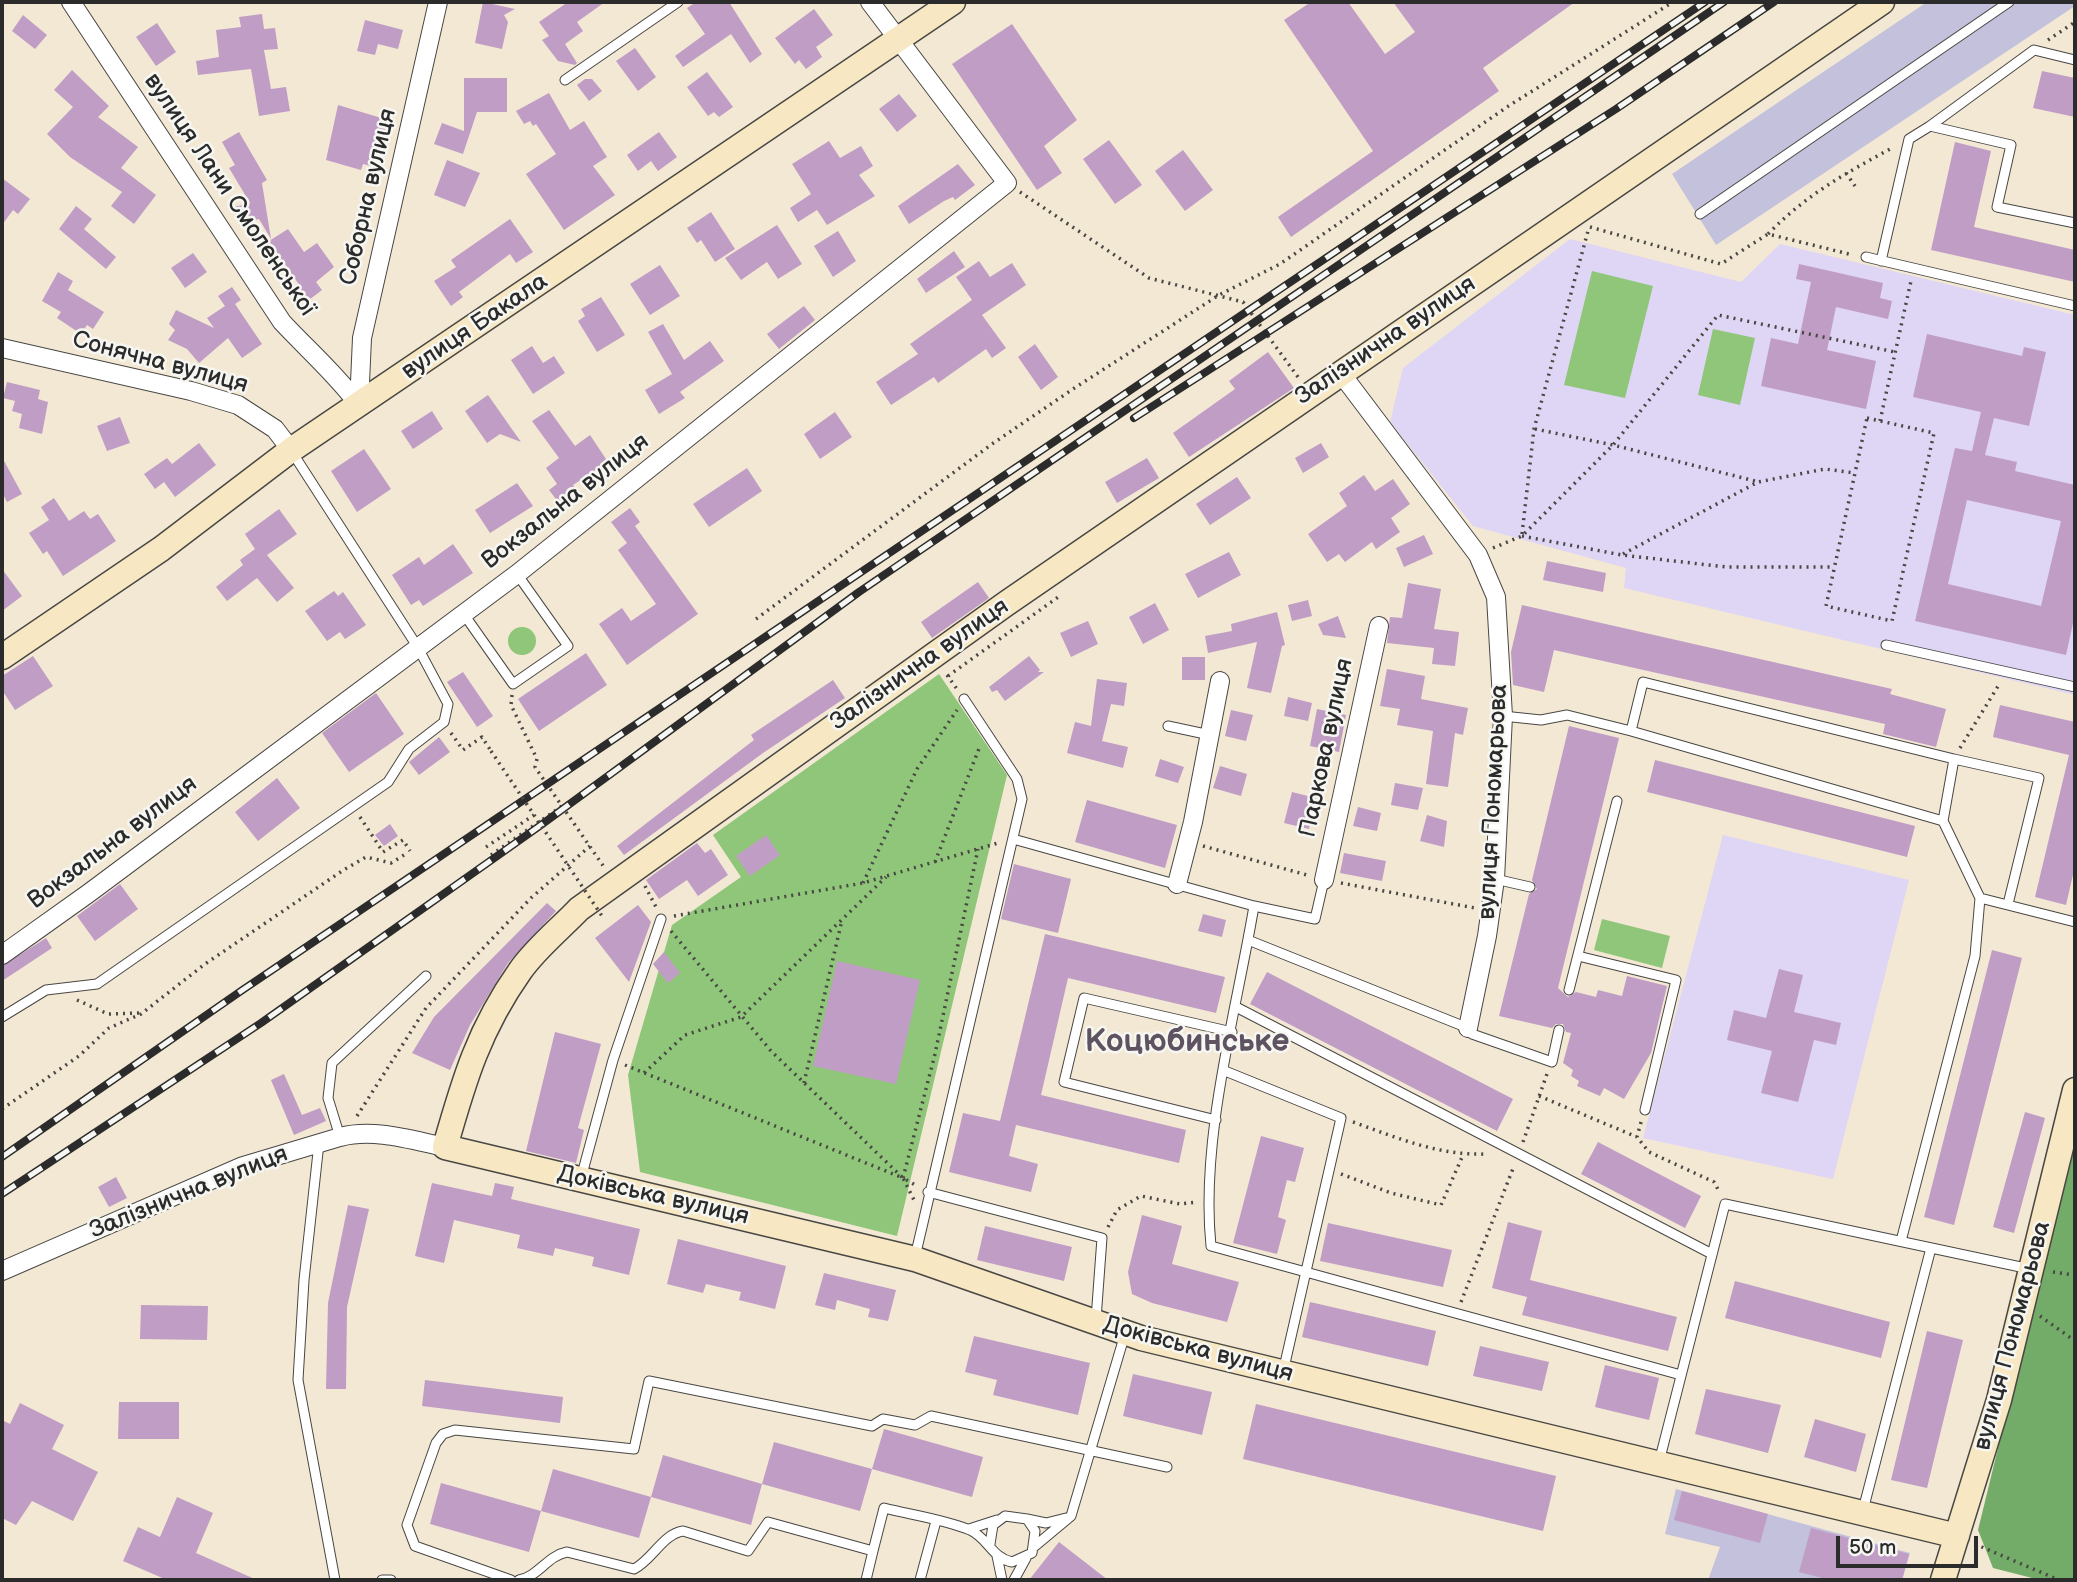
<!DOCTYPE html>
<html>
<head>
<meta charset="utf-8">
<style>
  body { margin:0 }
  #map { position:relative; width:2077px; height:1582px; overflow:hidden; background:#f3e8d4; font-family:"Balsamiq Sans",sans-serif }
  canvas { display:block }
  .frame { position:absolute; inset:0; border:4px solid #2b2b2b; pointer-events:none }
  .scale { position:absolute; left:1836px; top:1536px; width:142px; height:32px; box-sizing:border-box; border:4px solid #2b2b2b; border-top:0; padding-left:9px; font-size:21px; line-height:24px; white-space:nowrap; color:#2b2b2b; -webkit-text-stroke:5px #f6f6f2; paint-order:stroke }
</style>
</head>
<body>
<div id="map">
<canvas width="2077" height="1582"></canvas>
<div class="frame"></div>
<div class="scale">50 m</div>
</div>
<script>
const ctx = document.querySelector('canvas').getContext('2d');
ctx.lineJoin = 'round';
function fillPath(path, color) { ctx.fillStyle = color; ctx.fill(path, 'evenodd'); }
function stroke(path, color, width, dash) { ctx.strokeStyle = color; ctx.lineWidth = width; ctx.lineCap = dash ? 'butt' : 'round'; ctx.setLineDash(dash || []); ctx.stroke(path); }
function write(font, color, halo, rows, align = 'center') {
  ctx.font = font + ' "Balsamiq Sans",sans-serif'; ctx.lineWidth = 5; ctx.setLineDash([]); ctx.textBaseline = 'middle'; ctx.strokeStyle = halo; ctx.fillStyle = color; for (const [text, x, y, turn = 0] of rows) {
    ctx.save(); ctx.translate(x, y); ctx.rotate((+turn || 0) * Math.PI / 180); ctx.textAlign = isNaN(turn) ? turn : align; if (halo) ctx.strokeText(text, 0, 0); ctx.fillText(text, 0, 0); ctx.restore();
  }
}
const built = new Path2D(`
  M1570 239 1741 282 1780 244 2075 315V695L1624 588 1626 568 1473 526 1390 422 1403 368Z
  M1723 835 1909 880 1833 1179 1643 1138Z`);
const industrial = new Path2D(`
  M1927 2H2075V6L1716 245 1672 174Z
  M1676 1489 1910 1553 1902 1580H1708L1720 1547 1665 1534Z`);
const green = new Path2D(`
  M1592 271 1653 286 1625 398 1564 385Z
  M1713 329 1755 338 1740 405 1698 395Z
  M508 641a14 14 0 1 1 28 0a14 14 0 1 1-28 0Z
  M939 674 1007 775 897 1236 640 1172 628 1075 672 925 741 877 713 835Z
  M1602 919 1670 936 1662 968 1594 950Z`);
const forest = new Path2D(`
  M2075 1133V1580H2040L1993 1568 1978 1530Z`);
const building = new Path2D(`
  M483 2 515 9 504 15 508 22 502 49 475 43Z
  M568 2H605L577 22 583 31 565 44 577 63 575 65 558 61 542 40 549 36 539 22Z
  M696 2H729L762 54 750 63 731 34 683 67 675 56 705 34 687 8Z
  M1311 2H1348L1385 54 1415 32 1393 2H1575L1483 68 1499 91 1291 237 1278 217 1373 151 1284 20Z
  M814 9 833 35 816 47 822 57 806 69 799 60 795 64 775 38Z
  M262 14 264 29 275 28 278 49 264 50 271 89 286 87 290 111 259 116 251 69 198 75 196 61 219 57 216 30 241 27 239 17Z
  M23 15 47 35 35 49 12 31Z
  M365 20 403 30 398 49 378 44 375 55 357 51Z
  M157 23 176 52 156 66 136 37Z
  M1012 24 1077 120 1044 146 1062 173 1037 190 952 64Z
  M635 48 656 77 638 91 616 61Z
  M72 70 109 106 98 117 138 147 121 168 156 195 134 224 111 206 122 192 70 157 47 134 73 107 54 90Z
  M2042 71 2075 78V117L2033 108Z
  M707 72 733 107 719 117 714 112 708 116 687 87Z
  M464 78H507V112H477L463 154 434 144 442 123 464 131Z
  M585 79H592L602 91 589 101 577 85Z
  M549 93 570 130 584 121 607 157 593 166 615 195 564 230 526 174 556 154 536 124 533 126 530 121 524 124 516 111Z
  M899 94 917 116 897 132 879 109Z
  M338 105 388 120 375 167 363 164 361 170 326 160Z
  M239 132 267 180 262 183 271 239 259 219 244 222 234 207 250 203 229 168 235 165 222 142Z
  M659 132 677 157 658 171 651 161 638 171 627 155Z
  M1109 140 1142 185 1115 204 1083 159Z
  M829 141 840 158 861 146 873 166 859 175 875 196 827 225 817 210 798 222 790 208 811 194 792 164Z
  M1955 142 1991 151 1974 227 2075 250V282L1931 250Z
  M1183 150 1213 190 1185 211 1155 171Z
  M447 160 480 173 465 207 434 195Z
  M958 164 975 185 955 200 953 197 944 201 909 224 898 206Z
  M2 178 30 199 18 214 13 210 2 225Z
  M76 206 92 219 84 229 116 257 106 269 59 229Z
  M711 212 735 249 715 262 701 240 697 243 687 228Z
  M510 219 533 252 516 263 510 254 459 292 463 297 451 306 434 281 456 267 451 260Z
  M777 225 802 264 778 279 767 262 741 280 725 258Z
  M288 229 304 252 317 243 334 267 316 282 322 290 305 303 295 290 300 286 269 241Z
  M838 231 856 261 833 277 814 246Z
  M954 251 965 267 926 293 917 279Z
  M193 253 207 272 185 288 171 268Z
  M979 261 990 277 1012 263 1026 285 982 315 1006 348 992 358 986 349 938 383 934 377 891 405 876 382 918 354 910 344 972 300 956 277Z
  M1799 264 1883 283 1880 298 1892 301 1888 319 1836 307 1827 350 1876 361 1866 409 1761 386 1771 338 1798 344 1811 282 1796 279Z
  M660 265 680 296 650 315 630 284Z
  M58 272 73 281 68 290 104 312 93 329 87 325 81 334 57 318 61 312 42 301Z
  M232 287 241 300 235 304 262 344 242 358 228 338 199 363 187 349 168 340 175 330 169 324 176 310 214 328 207 318 225 306 218 296Z
  M601 297 625 335 597 352 578 321 585 316 581 309Z
  M804 306 815 320 779 349 767 334Z
  M663 324 684 360 710 341 724 361 680 392 685 398 659 414 645 390 672 374 648 332Z
  M1927 334 2022 356 2024 347 2046 352 2029 426 1994 418 1985 455 2017 462 2015 471 2075 485V614L2066 655 1915 621 1955 448 1972 451 1981 412 1913 397ZM1967 500 2061 521 2041 606 1948 584Z
  M1035 344 1058 377 1041 390 1018 357Z
  M532 346 543 363 554 356 565 373 533 394 511 360Z
  M1268 352 1294 388 1189 457 1173 433 1235 389 1229 381Z
  M7 382 40 390 38 399 48 402 42 434 19 428 22 414 12 411 15 401 3 398Z
  M488 395 521 442 500 434 487 443 465 411Z
  M549 410 575 446 590 435 608 462 573 485 579 493 562 507 549 490 557 484 546 468 559 458 532 421Z
  M432 411 443 429 413 449 401 431Z
  M835 412 852 437 820 459 804 434Z
  M120 417 130 443 107 451 97 426Z
  M199 443 216 465 175 497 164 482 155 489 144 474 167 458 172 464Z
  M1321 443 1329 457 1303 473 1295 458Z
  M364 449 391 489 357 512 331 471Z
  M2 457 22 494 7 502 2 492Z
  M1147 458 1159 478 1117 503 1105 482Z
  M747 468 762 491 709 527 693 504Z
  M1364 475 1375 491 1393 479 1410 504 1391 518 1400 532 1376 549 1372 542 1345 562 1339 554 1327 562 1308 534 1347 506 1339 493Z
  M1237 477 1251 498 1210 525 1196 504Z
  M517 483 533 506 490 533 475 510Z
  M54 498 69 521 84 511 90 519 98 514 116 541 63 576 47 551 43 554 29 533 49 520 41 507Z
  M630 508 640 522 635 526 698 614 627 665 599 624 622 608 631 621 656 604 618 550 627 543 611 522Z
  M279 509 297 534 267 555 294 588 277 602 257 578 227 601 216 587 243 565 240 560 255 549 245 534Z
  M1424 535 1433 554 1404 567 1396 548Z
  M453 544 473 573 423 606 419 600 411 605 392 575 419 557 424 565Z
  M1229 552 1241 575 1198 598 1185 574Z
  M1547 561 1606 573 1603 592 1543 580Z
  M2 569 22 596 2 611Z
  M978 582 989 598 932 638 921 622Z
  M1408 583 1441 589 1434 629 1459 632 1455 666 1432 664 1434 648 1387 643 1390 617 1402 618Z
  M334 591 338 596 343 592 366 625 345 639 340 632 327 641 305 611Z
  M1308 600 1312 616 1292 621 1288 605Z
  M1155 603 1169 630 1143 644 1129 617Z
  M1522 605 1892 689 1890 694 1946 709 1936 747 1883 734 1885 724 1554 650 1544 692 1513 685 1511 652Z
  M1277 612 1285 645 1282 646 1271 693 1247 688 1257 642 1208 653 1205 636 1232 631 1231 624Z
  M1338 616 1346 638 1323 635 1318 624Z
  M1088 621 1098 644 1071 657 1060 633Z
  M586 653 607 685 539 731 518 699Z
  M33 656 53 686 15 710 2 690V676Z
  M1029 656 1040 670 1038 672H1044L1005 701 997 690 992 692 989 687Z
  M1182 657H1205V680H1182Z
  M1387 669 1425 676 1421 699 1468 708 1463 735 1455 733 1448 787 1426 784 1433 731 1397 725 1400 709 1380 706Z
  M463 672 493 716 477 727 447 682Z
  M1097 679 1127 683 1124 706 1111 704 1102 741 1128 747 1123 768 1067 753 1075 722 1091 726Z
  M833 680 845 698 763 753 624 855 617 846 754 740 751 735Z
  M376 693 404 734 349 772 322 733Z
  M1288 697 1312 703 1308 721 1284 716Z
  M2000 705 2075 722V866L2066 905 2035 897 2069 755 1993 737Z
  M1317 709 1346 715 1339 752 1310 746Z
  M1231 710 1253 715 1246 741 1225 736Z
  M1569 726 1619 738 1558 988 1568 997 1576 992 1596 997 1598 990 1622 996 1627 976 1667 986 1651 1053 1624 1099 1604 1088 1600 1096 1577 1086 1579 1081 1571 1076 1573 1070 1563 1063 1571 1033 1566 1032 1563 1024H1556L1552 1028 1499 1016 1529 894 1537 889 1532 880Z
  M439 737 450 752 419 775 409 762Z
  M1160 759 1184 767 1178 783 1155 776Z
  M1655 760 1915 826 1907 857 1647 792Z
  M1220 766 1247 774 1241 796 1213 788Z
  M277 778 300 808 258 841 235 812Z
  M1395 783 1423 788 1418 810 1391 805Z
  M1292 792 1316 798 1309 829 1284 823Z
  M1087 800 1177 825 1165 868 1075 842Z
  M1358 807 1381 813 1377 831 1353 826Z
  M1427 815 1447 821 1444 847 1420 841Z
  M390 824 398 836 384 846 375 835Z
  M766 835 780 855 750 876 736 856Z
  M697 843 705 853 711 849 728 875 698 896 687 880 659 899 646 880Z
  M1344 853 1386 861 1382 881 1340 873Z
  M1014 864 1071 879 1058 933 1001 919Z
  M120 884 138 909 95 941 77 916Z
  M547 903 556 911 508 963 470 1025 450 1070 412 1053 434 1017Z
  M638 905 651 922 629 982 595 938Z
  M1203 914 1226 920 1222 937 1198 931Z
  M1045 934 1225 977 1216 1013 1068 978 1041 1095 1186 1130 1179 1163 1016 1125 1009 1156 1038 1164 1031 1192 949 1172 963 1113 1000 1121Z
  M46 938 52 948 2 981V966Z
  M1992 950 2022 958 1954 1225 1924 1217Z
  M664 952 680 973 668 983 653 964Z
  M837 961 920 980 896 1084 813 1066Z
  M1779 969 1803 975 1794 1012 1841 1023 1836 1045 1814 1040 1798 1102 1761 1093 1772 1051 1727 1040 1734 1010 1766 1018Z
  M1267 972 1513 1099 1497 1131 1250 1004Z
  M555 1032 601 1044 578 1128 584 1130 576 1163 526 1151Z
  M284 1074 302 1115 320 1108 326 1121 294 1135 271 1080Z
  M2025 1112 2045 1118 2014 1233 1993 1227Z
  M1261 1136 1304 1148 1295 1182 1287 1180 1278 1217 1286 1220 1277 1254 1233 1243Z
  M1598 1142 1701 1196 1685 1228 1581 1174Z
  M116 1177 127 1198 109 1207 98 1187Z
  M432 1183 492 1196 495 1183 514 1187 511 1199 640 1229 629 1275 592 1266 594 1257 555 1248 553 1256 517 1248 520 1235 454 1220 444 1263 415 1256Z
  M348 1205 369 1209 347 1307 346 1389H326L328 1303Z
  M1142 1215 1182 1226 1172 1264 1239 1282 1227 1322 1152 1303 1132 1294 1128 1272Z
  M1508 1222 1542 1231 1530 1280 1677 1317 1668 1351 1522 1315 1527 1297 1492 1288Z
  M1328 1223 1452 1250 1443 1287 1320 1261Z
  M985 1226 1072 1247 1064 1281 977 1260Z
  M678 1239 786 1266 775 1309 739 1300 741 1292 706 1284 703 1293 667 1284Z
  M824 1273 896 1290 888 1321 868 1317 870 1309 837 1300 835 1310 815 1305Z
  M1735 1281 1890 1322 1881 1358 1725 1318Z
  M1310 1302 1436 1331 1428 1366 1302 1337Z
  M141 1305 208 1306 207 1340 140 1339Z
  M1927 1331 1963 1340 1927 1488 1891 1480Z
  M974 1336 1090 1363 1078 1415 993 1395 997 1380 965 1372Z
  M1480 1346 1549 1362 1542 1391 1473 1376Z
  M1605 1365 1659 1378 1649 1420 1595 1407Z
  M1133 1374 1212 1392 1202 1435 1123 1416Z
  M425 1380 563 1397 560 1423 422 1406Z
  M1706 1389 1781 1405 1768 1453 1695 1434Z
  M119 1402H179V1439H118Z
  M20 1403 64 1425 52 1449 98 1472 73 1521 32 1501 16 1525 2 1518V1420L10 1424Z
  M1256 1404 1556 1476 1543 1531 1243 1459Z
  M1815 1419 1866 1434 1856 1472 1804 1457Z
  M884 1429 983 1457 972 1497 872 1469Z
  M774 1442 872 1469 860 1511 762 1484Z
  M663 1455 762 1484 751 1525 651 1497Z
  M553 1469 651 1497 639 1538 541 1511Z
  M441 1483 541 1511 529 1552 430 1524Z
  M1682 1491 1768 1514 1760 1543 1674 1520Z
  M177 1497 213 1513 196 1553 257 1580H167L123 1561 138 1527 160 1537Z
  M1811 1528 1909 1554 1902 1580H1830L1799 1572Z
  M1059 1542 1108 1580H1029Z`);
const path = new Path2D(`
  M2048 40 2075 22
  M1846 173 1855 186
  M1020 192 1149 278 1243 302 1298 377
  M1590 227 1721 264 1768 234 1853 255
  M1768 234C1806 195 1844 174 1892 148
  M1867 418 1934 433 1892 621 1826 606Z
  M1880 421 1911 281
  M1535 429 1613 445 1755 481
  M1522 534 1534 429 1588 231
  M1522 536 1622 555 1726 567H1834
  M1493 548 1522 536 1613 445 1718 315 1895 352
  M1623 554 1758 482 1825 469 1855 473
  M756 619 992 444 1073 389 1219 295 1280 264 1507 107 1673 2
  M947 675 957 689
  M948 676 1061 595
  M512 695 511 705 537 759 535 767 604 867
  M451 733 463 750 482 737 491 751
  M1960 748 2000 683
  M360 817 383 852 403 840 410 851
  M1203 846 1307 875
  M486 847 534 815
  M491 855 562 806
  M935 862 980 746
  M863 883 917 769 957 710
  M1341 883 1475 908
  M645 886 656 907
  M674 916 863 883 998 843
  M671 931 771 1051 903 1178 917 1186
  M77 1000 108 1014 139 1013
  M625 1065 903 1178 914 1200
  M644 1073 685 1035 741 1017 886 877
  M804 1083 842 920
  M1539 1096 1637 1137
  M2 1109 79 1056 109 1028 141 1014 205 964 342 871 366 857 391 863 404 855
  M357 1116 426 1008 531 898 590 846
  M1353 1122C1398 1138 1439 1156 1487 1154
  M1641 1122 1637 1137 1649 1152 1714 1182 1720 1193
  M1523 1142 1547 1074
  M1341 1174 1391 1193 1441 1205 1463 1155
  M903 1178 935 1054 978 849
  M1108 1227 1117 1210 1141 1196 1180 1204 1198 1202
  M2053 1272 2075 1275
  M1461 1302 1514 1166
  M2040 1316 2075 1341
  M1975 1544 2059 1580`);
const lane = new Path2D(`
  M565 80 678 2
  M1930 126 2034 50 2075 60
  M1700 214 2009 2
  M1866 257 2075 306
  M1881 261 1909 139 1930 126 2011 145 1997 207 2075 223
  M463 613 513 684 568 646 517 574
  M1886 645 2075 687
  M1503 716 1541 720 1567 715 1631 731 1943 821
  M1168 726 1210 735
  M1631 731 1643 682 1954 759 1943 821 1980 898 2075 922
  M1954 759 2039 778 2008 904
  M1013 839 1254 906C1236 1013 1200 1139 1211 1246L1681 1375
  M1495 879 1530 887
  M1254 906 1315 919 1324 880
  M1248 940 1468 1028 1472 1034 1552 1062 1559 1030
  M1578 956 1676 980 1645 1110
  M1569 990 1617 801
  M1236 1007 1712 1254
  M2 1017 46 990 97 984 388 782 409 749 444 722 448 704 417 646 292 452
  M1225 1071 1341 1118 1283 1372
  M1216 1120 1064 1082 1084 998 1232 1032
  M340 1137 328 1098 332 1063 426 976
  M319 1143 304 1280 298 1380 335 1580
  M581 1178 613 1060 661 919
  M928 1192 1102 1238 1096 1319
  M1901 1241 1975 956 1980 898
  M915 1257 1022 799 1017 779 964 699
  M1659 1462 1725 1204 2030 1269
  M1863 1510 1931 1248
  M1027 1519 1046 1523 1066 1518
  M969 1529 997 1520
  M1035 1546 1071 1516 1125 1334
  M997 1556 1002 1580
  M382 1580H391
  M511 1580 415 1546 407 1525 436 1443 443 1434 455 1430 634 1449 649 1381 872 1426 883 1419 915 1425 931 1416 1167 1467
  M519 1580C539 1576 547 1556 567 1552L634 1569C652 1560 663 1534 683 1531L748 1551 768 1522 873 1551 884 1508C912 1515 943 1519 970 1530 988 1538 992 1558 1012 1562L1032 1553 1035 1531 1027 1519 1005 1516 993 1525 990 1544
  M866 1580 873 1551
  M920 1580 936 1521
  M1014 1580 1026 1558`);
const street = new Path2D(`
  M71 2 282 322C308 350 336 374 359 405
  M2 348 191 391 238 405 275 429 291 450
  M1340 372 1478 555 1496 597 1503 716 1495 879 1487 936 1468 1028
  M359 405 362 338 438 2
  M1324 880 1379 626
  M1177 884 1193 822 1220 681
  M2 955 89 893 517 574 1007 183 870 2
  M2 1271 243 1166 340 1137C374 1128 411 1140 445 1147`);
const secondary = new Path2D(`
  M1882 2 1007 603 579 909C560 929 536 948 520 971 479 1029 464 1080 445 1147L915 1259 1141 1338 1957 1536
  M2 657 161 549 291 450 953 2
  M1943 1580 1999 1400 2075 1090`);
const rail = new Path2D(`
  M1134 418 1616 109 1774 2
  M2 1157 241 991 1705 2
  M2 1194 261 1023 541 825 859 592 1724 2`);
const pathBridge = new Path2D(`
  M491 751 602 916`);
const streetNames = [
  ["вулиця Лани Смоленської",229,195,56],
  ["Соборна вулиця",369,197,-77],
  ["вулиця Бакала",475,327,-34],
  ["Залізнична вулиця",1386,341,-34],
  ["Сонячна вулиця",160,363,15],
  ["Вокзальна вулиця",566,502,-38],
  ["Залізнична вулиця",920,665,-35],
  ["Паркова вулиця",1327,748,-78],
  ["вулиця Пономарьова",1494,802,-87],
  ["Вокзальна вулиця",113,843,-37],
  ["Залізнична вулиця",189,1193,-22],
  ["Доківська вулиця",653,1196,13],
  ["вулиця Пономарьова",2013,1336,-75],
  ["Доківська вулиця",1198,1350,15]
];
const districtNames = [
  ["Коцюбинське",1187,1043]
];
fillPath(built, '#dfd5f5');
fillPath(industrial, '#c3c1db');
fillPath(green, '#8fc679');
fillPath(forest, '#73ab69');
fillPath(building, '#c09dc5');
stroke(lane, '#494744', 11);
stroke(street, '#494744', 20);
stroke(secondary, '#494744', 27);
stroke(path, '#494744', 3.5, [2, 5]);
stroke(lane, '#fff', 9);
stroke(street, '#fff', 18);
stroke(secondary, '#f7e8c3', 24);
stroke(rail, '#2b2b2b', 8);
stroke(rail, '#f6f6f2', 5, [16]);
stroke(pathBridge, '#494744', 3.5, [2, 5]);
write('24px', '#2b2b2b', '#f6f6f2', streetNames);
write('bold 32px', '#5f5361', '#f6f6f2', districtNames);
</script>
</body>
</html>
